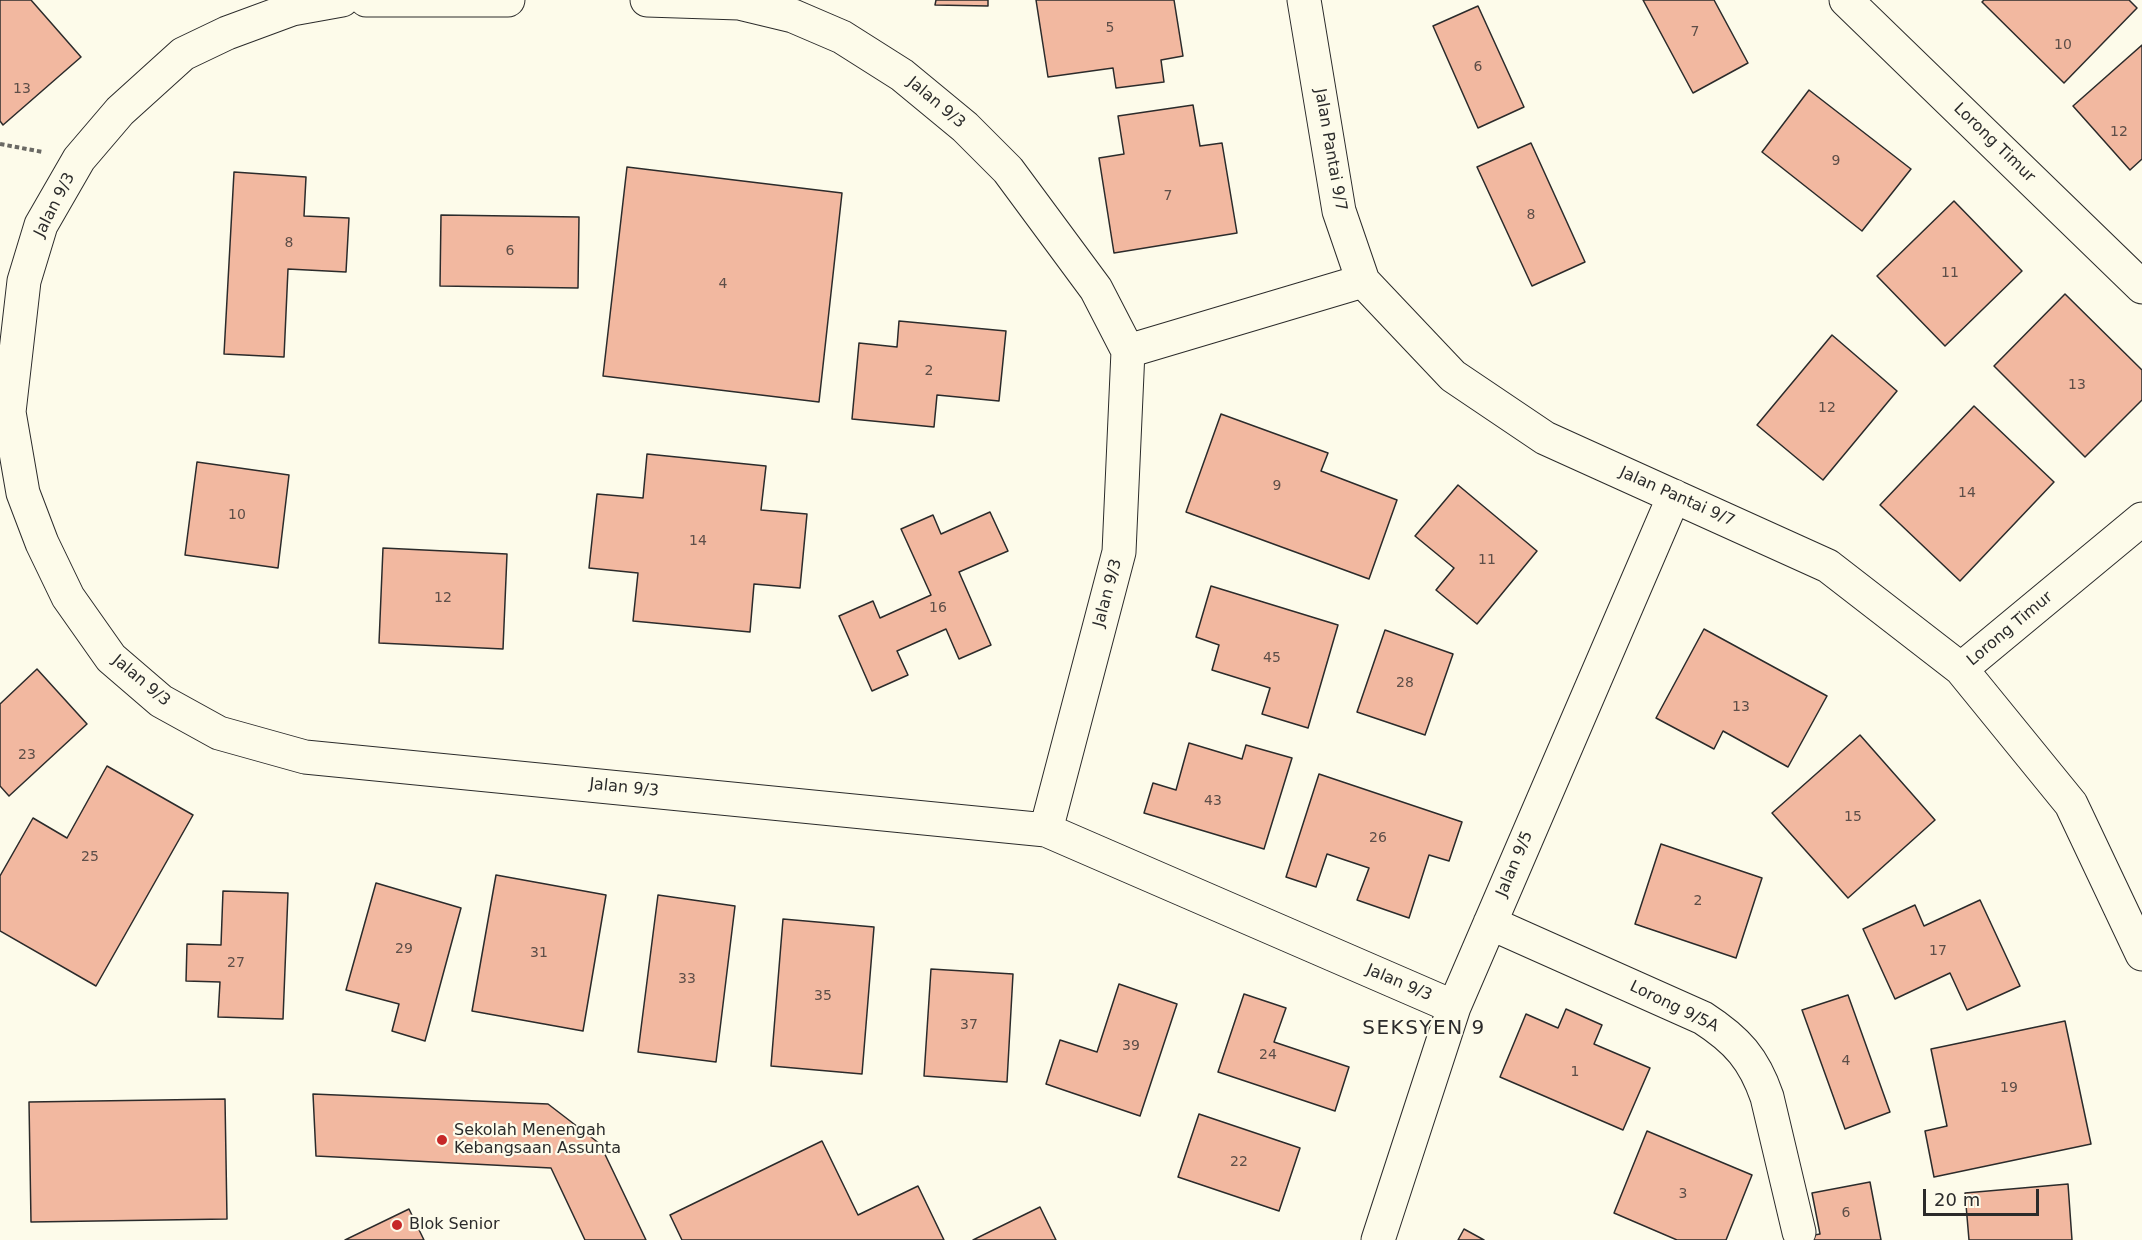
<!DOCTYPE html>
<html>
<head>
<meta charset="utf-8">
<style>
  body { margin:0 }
  #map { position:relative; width:2142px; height:1240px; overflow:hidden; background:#fdfbea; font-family:"DejaVu Sans",sans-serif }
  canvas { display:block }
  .scale { position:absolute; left:1923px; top:1189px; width:116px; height:27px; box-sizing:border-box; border:3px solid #2b2b2b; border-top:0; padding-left:8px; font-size:18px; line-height:21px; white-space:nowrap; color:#2b2b2b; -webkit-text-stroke:4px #fdfbea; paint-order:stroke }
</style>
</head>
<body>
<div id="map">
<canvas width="2142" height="1240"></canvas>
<div class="scale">20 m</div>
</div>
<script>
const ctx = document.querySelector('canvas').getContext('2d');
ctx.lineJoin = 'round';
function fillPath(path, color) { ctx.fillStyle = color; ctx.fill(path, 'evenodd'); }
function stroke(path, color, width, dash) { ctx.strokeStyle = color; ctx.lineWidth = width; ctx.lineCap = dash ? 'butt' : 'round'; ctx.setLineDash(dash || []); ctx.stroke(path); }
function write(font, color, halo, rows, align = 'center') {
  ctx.font = font + ' "DejaVu Sans",sans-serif'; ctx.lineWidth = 4.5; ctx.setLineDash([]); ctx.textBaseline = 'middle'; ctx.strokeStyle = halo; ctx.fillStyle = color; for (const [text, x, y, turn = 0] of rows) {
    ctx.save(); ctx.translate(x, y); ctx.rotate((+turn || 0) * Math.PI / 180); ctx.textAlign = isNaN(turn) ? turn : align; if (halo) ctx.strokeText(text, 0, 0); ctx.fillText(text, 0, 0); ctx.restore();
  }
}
const building = new Path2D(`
  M0 0H31L81 57 3 125 0 121Z
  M936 0H988V6L935 5Z
  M1036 0H1174L1183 56 1161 60 1164 82 1116 88 1113 68 1048 77Z
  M1643 0H1714L1748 63 1693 93Z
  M1984 0H2129L2137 8 2064 83 1982 2Z
  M1478 6 1524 107 1478 128 1433 26Z
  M2142 45V159L2130 170 2073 106Z
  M1809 90 1911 169 1862 231 1762 152Z
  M1193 105 1200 146 1222 143 1237 233 1114 253 1099 158 1124 154 1118 116Z
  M1531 143 1585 262 1532 286 1477 167Z
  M627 167 842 193 819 402 603 376Z
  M234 172 306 177 304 216 349 218 346 272 288 269 284 357 224 354Z
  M1954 201 2022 271 1945 346 1877 276Z
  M441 215 579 217 578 288 440 286Z
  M2065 294 2142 370V400L2085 457 1994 366Z
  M899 321 1006 331 999 401 937 395 934 427 852 419 859 343 897 347Z
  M1832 335 1897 391 1823 480 1757 425Z
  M1974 406 2054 482 1960 581 1880 505Z
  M1221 414 1328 453 1321 471 1397 500 1369 579 1186 512Z
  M647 454 766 466 761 510 807 514 800 588 754 584 750 632 633 621 638 573 589 568 597 494 643 498Z
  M197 462 289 475 278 568 185 555Z
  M1458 485 1537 551 1477 624 1436 590 1454 568 1415 536Z
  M990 512 1008 551 959 572 991 645 959 659 946 629 897 651 908 675 872 691 839 616 873 601 880 618 931 595 901 529 933 515 941 534Z
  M383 548 507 554 503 649 379 643Z
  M1211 586 1338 625 1308 728 1262 714 1270 688 1212 670 1219 645 1196 637Z
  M1704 629 1827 696 1788 767 1723 731 1714 749 1656 718Z
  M1385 630 1453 654 1425 735 1357 712Z
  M37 669 87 724 9 796 0 786V704Z
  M1860 735 1935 820 1848 898 1772 813Z
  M1189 743 1242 759 1246 745 1292 758 1264 849 1144 813 1153 783 1176 790Z
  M107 766 193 815 96 986 0 931V876L33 818 67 838Z
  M1319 774 1462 822 1449 861 1429 855 1409 918 1357 900 1369 868 1327 854 1316 887 1286 877Z
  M1661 844 1762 878 1736 958 1635 924Z
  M496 875 606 895 583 1031 472 1011Z
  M376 883 461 908 425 1041 392 1031 399 1004 346 990Z
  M223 891 288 893 283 1019 218 1017 220 982 186 981 187 944 221 945Z
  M658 895 735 906 716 1062 638 1052Z
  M1980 900 2020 986 1967 1010 1950 973 1895 999 1863 929 1915 905 1924 926Z
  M783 919 874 927 862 1074 771 1066Z
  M931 969 1013 974 1007 1082 924 1076Z
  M1119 984 1177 1004 1140 1116 1046 1084 1060 1040 1097 1052Z
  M1244 994 1286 1008 1274 1042 1349 1067 1335 1111 1218 1072Z
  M1848 995 1890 1112 1845 1129 1802 1010Z
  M1566 1009 1602 1025 1594 1044 1650 1068 1623 1130 1500 1077 1526 1014 1558 1028Z
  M2065 1021 2091 1144 1934 1177 1925 1131 1947 1126 1931 1049Z
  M313 1094 548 1104 600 1144 646 1240H585L551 1168 316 1156Z
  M225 1099 227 1219 31 1222 29 1102Z
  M1199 1114 1300 1148 1279 1211 1178 1177Z
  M1647 1131 1752 1175 1726 1240H1677L1614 1213Z
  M822 1141 858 1215 918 1186 944 1240H682L670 1215Z
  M1870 1182 1881 1240H1787L1820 1234 1812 1193Z
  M2068 1184 2072 1240H1969L1965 1193Z
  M1040 1207 1056 1240H973Z
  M409 1209 424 1240H345Z
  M1464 1229 1484 1240H1458Z`);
const path = new Path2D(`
  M0 144 43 152`);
const minor = new Path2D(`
  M342 0 292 9 227 33 183 54 120 111 79 159 41 225 24 281 9 412 23 493 42 543 68 597 111 658 161 701 219 733 305 757 1046 830 1454 1007
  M366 0H508
  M647 0 739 3 793 16 842 37 902 75 965 127 1008 170 1096 289 1128 351 1363 281
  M1304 0 1339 211 1363 281 1453 376 1545 438 1828 566 1961 669 2071 804 2142 954
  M1846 0 2142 287
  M1961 669 2142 519
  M1046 830 1119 552 1128 351
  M1490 923 1703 1018C1737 1040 1754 1059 1767 1097L1799 1232
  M1378 1240 1454 1007 1674 496`);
const markers = [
  [442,1140,6,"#c62828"],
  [397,1225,6,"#c62828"]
];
const numberNames = [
  ["5",1110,28],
  ["7",1695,32],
  ["10",2063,45],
  ["6",1478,67],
  ["13",22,89],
  ["12",2119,132],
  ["9",1836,161],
  ["7",1168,196],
  ["8",1531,215],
  ["8",289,243],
  ["6",510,251],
  ["11",1950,273],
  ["4",723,284],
  ["2",929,371],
  ["13",2077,385],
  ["12",1827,408],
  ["9",1277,486],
  ["14",1967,493],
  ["10",237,515],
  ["14",698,541],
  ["11",1487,560],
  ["12",443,598],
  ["16",938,608],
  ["45",1272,658],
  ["28",1405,683],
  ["13",1741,707],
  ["23",27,755],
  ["43",1213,801],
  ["15",1853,817],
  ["26",1378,838],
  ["25",90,857],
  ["2",1698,901],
  ["29",404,949],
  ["17",1938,951],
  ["31",539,953],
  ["27",236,963],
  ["33",687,979],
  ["35",823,996],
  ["37",969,1025],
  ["39",1131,1046],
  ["24",1268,1055],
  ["4",1846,1061],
  ["1",1575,1072],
  ["19",2009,1088],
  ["22",1239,1162],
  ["3",1683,1194],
  ["6",1846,1213]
];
const streetNames = [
  ["Jalan 9/3",936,103,40],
  ["Lorong Timur",1994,143,44],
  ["Jalan Pantai 9/7",1330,150,80],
  ["Jalan 9/3",55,205,-63],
  ["Jalan Pantai 9/7",1677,497,24],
  ["Jalan 9/3",1108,593,-75],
  ["Lorong Timur",2010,629,-40],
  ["Jalan 9/3",141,681,40],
  ["Jalan 9/3",624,788,6],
  ["Jalan 9/5",1515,864,-67],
  ["Jalan 9/3",1399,983,23],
  ["Lorong 9/5A",1674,1007,26]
];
const poiNames = [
  ["Sekolah Menengah",454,1131],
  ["Kebangsaan Assunta",454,1149],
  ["Blok Senior",409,1225]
];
const quarterNames = [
  ["SEKSYEN 9",1424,1029]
];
fillPath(building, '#f2b8a0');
stroke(building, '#2b2b2b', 1.5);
stroke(minor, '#2b2b2b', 35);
stroke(path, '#6a6964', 4, [4.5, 3]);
stroke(minor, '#fdfbea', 33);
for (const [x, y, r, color] of markers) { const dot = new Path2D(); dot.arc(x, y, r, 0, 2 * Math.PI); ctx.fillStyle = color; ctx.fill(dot); stroke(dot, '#fdfbea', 2); }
write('14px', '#5d4e48', null, numberNames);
write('16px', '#2b2b2b', '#fdfbea', streetNames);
write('16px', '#2b2b2b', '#fdfbea', poiNames, 'left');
ctx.letterSpacing = '1.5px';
write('20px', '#2b2b2b', '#fdfbea', quarterNames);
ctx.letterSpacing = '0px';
</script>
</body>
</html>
